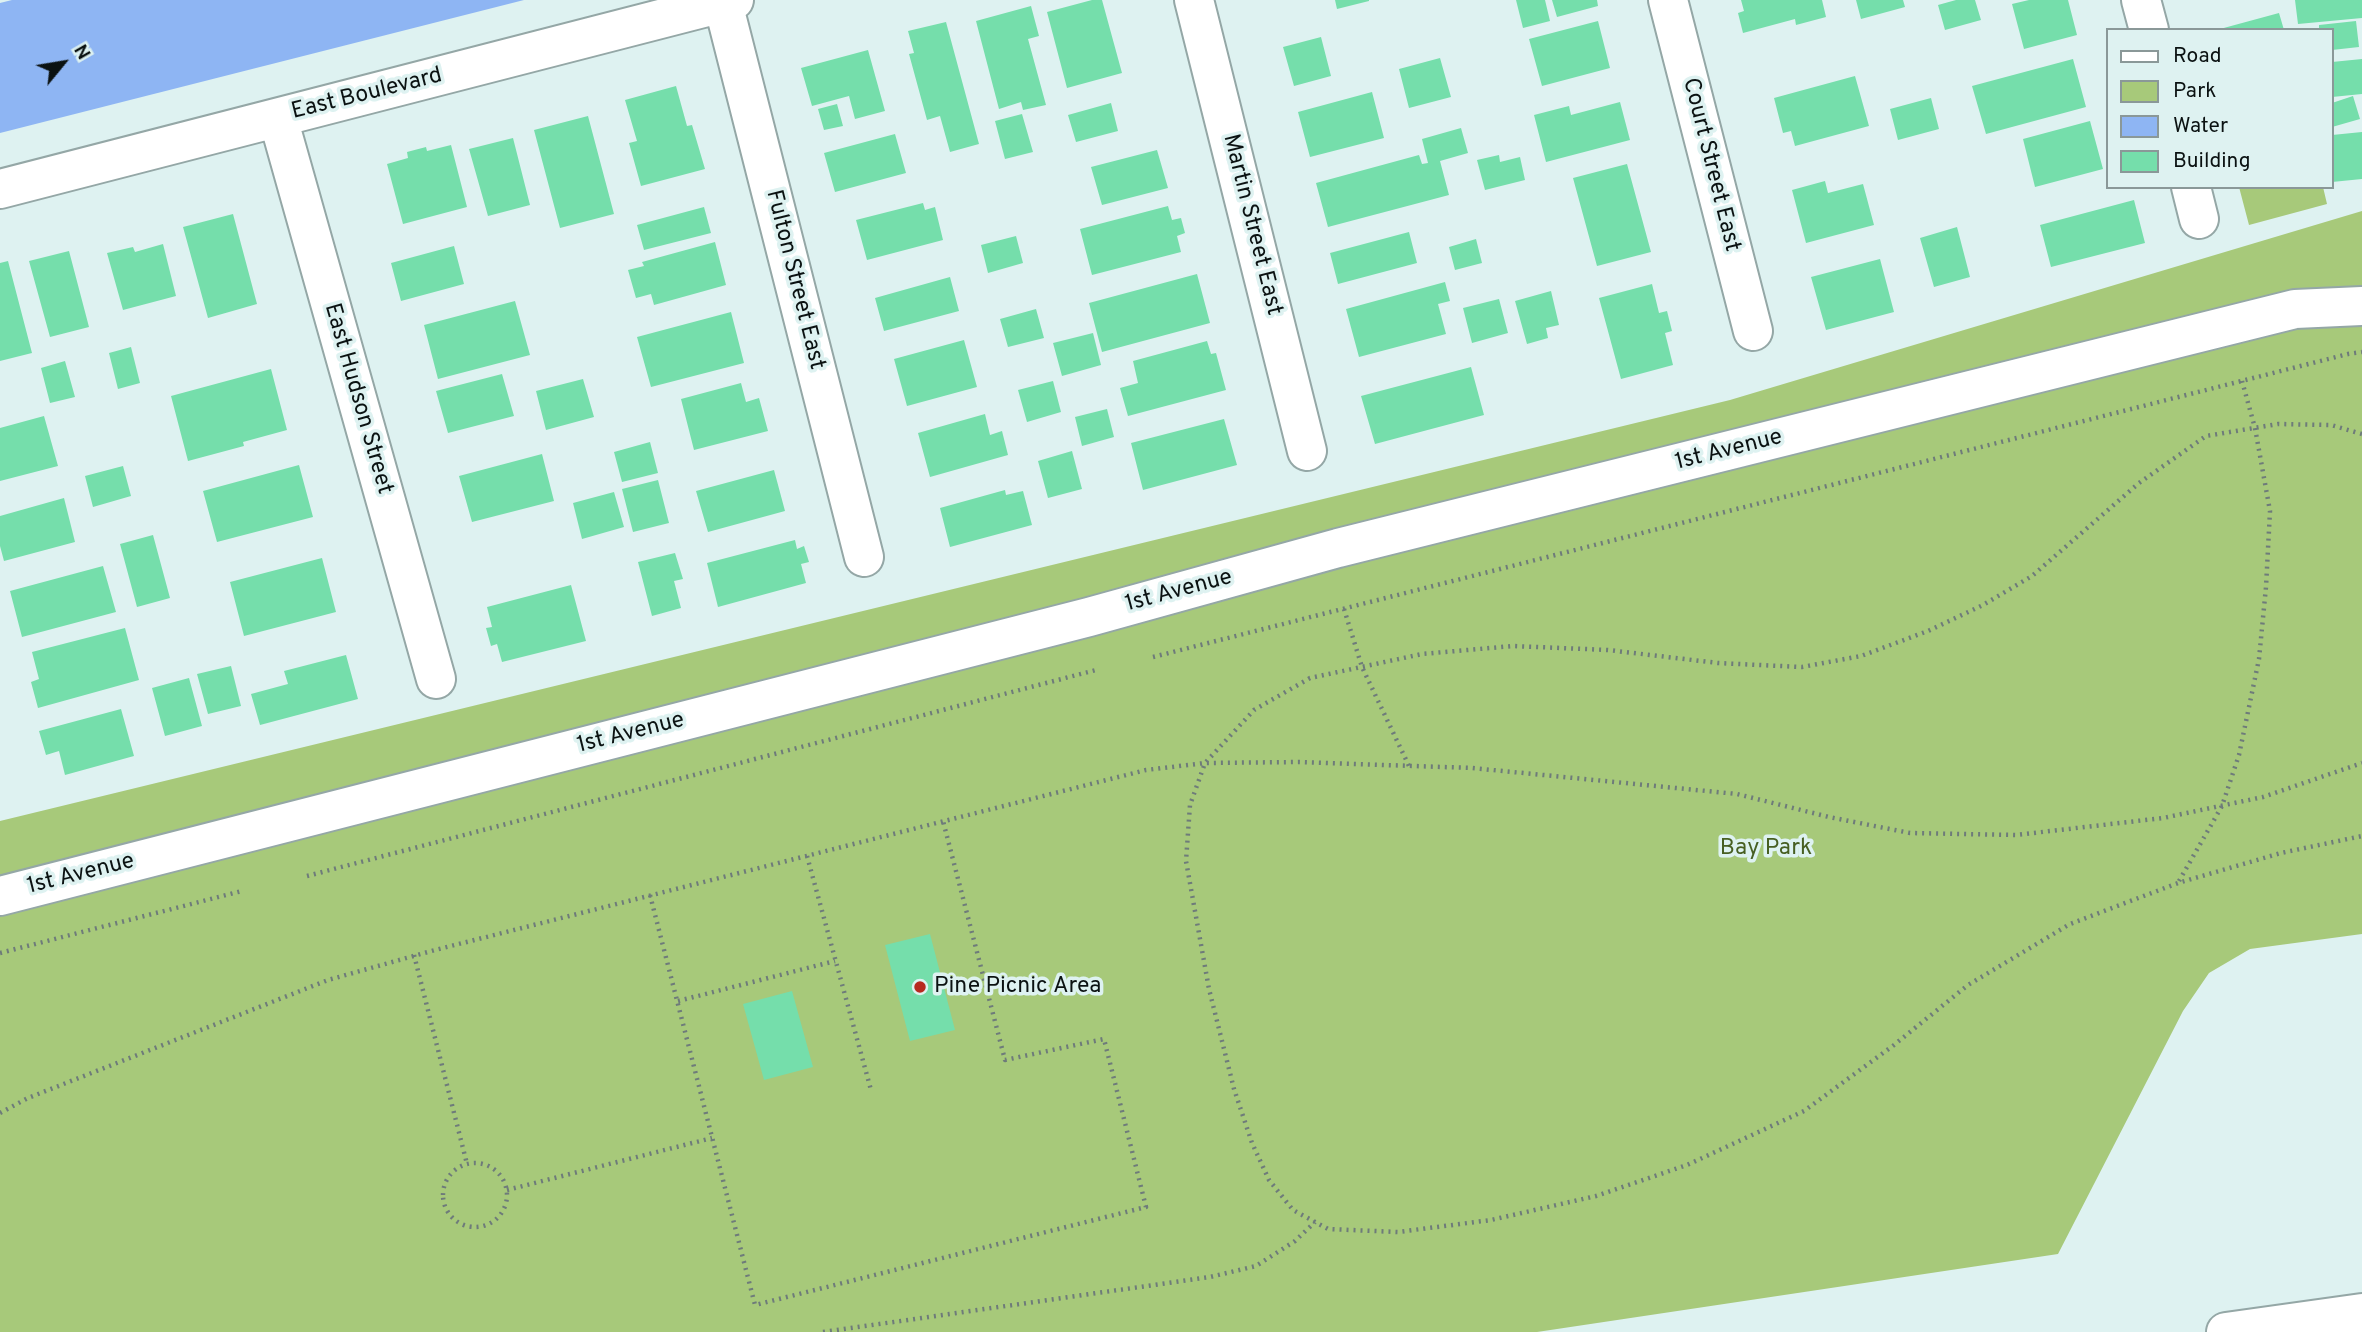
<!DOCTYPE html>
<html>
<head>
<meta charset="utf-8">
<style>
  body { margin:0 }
  #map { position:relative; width:2362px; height:1332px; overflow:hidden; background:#def2f1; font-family:Overpass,sans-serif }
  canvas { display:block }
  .legend { position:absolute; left:2106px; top:28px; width:228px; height:161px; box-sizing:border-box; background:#def2f1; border:2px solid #8a9898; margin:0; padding:9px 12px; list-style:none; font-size:21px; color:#0b1212 }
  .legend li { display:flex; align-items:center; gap:14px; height:35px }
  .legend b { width:35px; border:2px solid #8a9898 }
  .north { position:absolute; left:28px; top:28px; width:70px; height:70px; -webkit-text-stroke:5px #def2f1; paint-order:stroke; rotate:60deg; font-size:19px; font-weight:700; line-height:28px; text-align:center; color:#0b1212 }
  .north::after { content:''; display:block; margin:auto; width:24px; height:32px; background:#0b1212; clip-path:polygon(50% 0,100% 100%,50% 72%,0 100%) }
</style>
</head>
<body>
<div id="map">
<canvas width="2362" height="1332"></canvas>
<ul class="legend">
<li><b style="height:9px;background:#fff"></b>Road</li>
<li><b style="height:19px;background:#a7c97a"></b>Park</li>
<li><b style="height:19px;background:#8eb5f3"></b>Water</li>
<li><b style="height:19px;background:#75deab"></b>Building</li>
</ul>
<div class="north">N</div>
</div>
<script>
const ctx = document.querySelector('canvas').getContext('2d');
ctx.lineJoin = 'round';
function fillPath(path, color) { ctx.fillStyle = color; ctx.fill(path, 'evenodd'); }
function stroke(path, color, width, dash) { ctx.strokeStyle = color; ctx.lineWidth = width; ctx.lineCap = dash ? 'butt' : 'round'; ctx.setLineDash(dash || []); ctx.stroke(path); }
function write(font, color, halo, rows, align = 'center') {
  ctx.font = font + ' Overpass,sans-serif'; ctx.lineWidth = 7; ctx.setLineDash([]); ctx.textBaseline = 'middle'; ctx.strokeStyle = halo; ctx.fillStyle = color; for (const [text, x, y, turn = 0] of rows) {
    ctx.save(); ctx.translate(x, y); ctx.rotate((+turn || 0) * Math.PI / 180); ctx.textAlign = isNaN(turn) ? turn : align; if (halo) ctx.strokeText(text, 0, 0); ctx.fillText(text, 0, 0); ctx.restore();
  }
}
const green = new Path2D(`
  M2239 187H2323L2327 204 2249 225Z
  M2362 211V934L2250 949 2209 973 2183 1011 2058 1254 1537 1332H0V821L1730 400Z`);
const water = new Path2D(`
  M12 0H524L0 133V3Z`);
const building = new Path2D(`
  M1092 0H1102L1122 73 1067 88 1047 12Z
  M1335 0H1369V1L1337 9Z
  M1516 0H1545L1550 21 1523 28Z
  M1552 0H1597L1598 6 1557 17Z
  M1741 0H1822L1826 17 1796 25 1795 19 1743 33 1738 13 1744 11Z
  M1856 0H1903L1905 7 1861 19Z
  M1956 0H1975L1981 20 1945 30 1938 5Z
  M2029 0H2068L2077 35 2024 49 2012 4Z
  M2295 0H2362V18L2298 24Z
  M1031 6 1039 36 1028 39 1046 105 1023 110 1021 102 999 109 976 21Z
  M2279 13 2284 30H2220V29Z
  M1598 21 1610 68 1542 86 1529 39Z
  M2356 21 2359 47 2332 50V30H2319V25Z
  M946 22 979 144 950 152 940 116 927 120 909 54 914 53 908 31Z
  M1321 37 1331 76 1294 86 1283 47Z
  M868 50 885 111 855 119 849 96 812 106 801 68Z
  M1440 58 1451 97 1409 108 1399 69Z
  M2073 59 2086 107 1986 134 1972 86Z
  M2362 59V94L2332 97V62Z
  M1855 76 1869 126 1795 146 1791 131 1783 133 1774 98Z
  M676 86 687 126 692 125 705 169 641 186 629 143 637 141 625 100Z
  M1372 92 1384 138 1310 157 1298 112Z
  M2353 96 2360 119 2332 127V103Z
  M1931 98 1939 129 1898 140 1890 109Z
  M1620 102 1630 140 1546 162 1534 115 1569 106 1571 115Z
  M1111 103 1118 131 1076 142 1068 115Z
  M837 104 843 126 824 130 818 109Z
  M1022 114 1033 152 1005 159 995 121Z
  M588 116 614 214 560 228 534 130Z
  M2090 121 2103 169 2035 187 2023 139Z
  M1461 128 1468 153 1440 161 1449 195 1328 227 1316 183 1419 155 1422 164 1428 163 1422 139Z
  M2362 132V179L2332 182V135Z
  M895 134 906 173 835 192 824 153Z
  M513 138 530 205 488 216 469 149Z
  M451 145 467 207 403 224 387 164 408 158 407 152 426 147 427 151Z
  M1157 150 1168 188 1102 205 1091 167Z
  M1499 155 1500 162 1520 157 1525 180 1485 190 1477 160Z
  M1627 164 1651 252 1597 266 1573 178Z
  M1825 181 1828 193 1863 184 1874 225 1806 243 1792 190Z
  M2134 200 2145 243 2051 267 2040 225Z
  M923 203 925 210 935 207 943 240 867 260 856 220Z
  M1168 206 1172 220 1181 218 1185 233 1177 236 1181 252 1092 275 1080 229Z
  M704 207 711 233 644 250 637 225Z
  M233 214 257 304 208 318 183 227Z
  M1957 227 1970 277 1934 287 1920 238Z
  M1409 232 1417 263 1338 284 1330 253Z
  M1016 236 1023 263 988 273 981 245Z
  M1476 239 1482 263 1455 270 1449 247Z
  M715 242 726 285 654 305 651 294 636 298 628 270 644 266 642 262Z
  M163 244 176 296 123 310 107 253 133 247 135 252Z
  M454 246 464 284 401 301 391 263Z
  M69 251 89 327 50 337 29 261Z
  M1880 259 1894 312 1826 330 1811 277Z
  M8 261 32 353 0 361V263Z
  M1197 274 1210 323 1102 352 1089 303Z
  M950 277 959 311 884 331 875 298Z
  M1445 282 1450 301 1438 304 1446 334 1359 357 1346 309Z
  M1652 284 1659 313 1667 311 1672 331 1665 333 1673 365 1621 379 1599 298Z
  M1551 291 1559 325 1546 328 1548 338 1527 344 1515 301Z
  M1499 299 1508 333 1472 343 1463 308Z
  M515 301 530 355 438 379 424 325Z
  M1036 309 1044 338 1008 347 1000 319Z
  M731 312 744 363 651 387 637 337Z
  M1093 333 1101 365 1062 376 1053 343Z
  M964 340 977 387 907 406 894 359Z
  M1207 341 1211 354 1216 353 1226 390 1128 416 1120 388 1138 383 1133 361Z
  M131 347 140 383 118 389 109 353Z
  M65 361 75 397 50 403 41 368Z
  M1471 367 1484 415 1375 444 1361 396Z
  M271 369 287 430 243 442 244 446 188 461 171 396Z
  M502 374 514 416 448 433 436 391Z
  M583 379 594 417 546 430 536 391Z
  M1053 381 1061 412 1027 422 1018 390Z
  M741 383 746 402 759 398 768 431 694 450 681 399Z
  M1107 409 1114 437 1082 446 1075 417Z
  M985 414 990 435 1002 431 1008 455 930 477 918 433Z
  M44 416 58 466 0 481V428Z
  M1224 419 1237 465 1143 490 1131 443Z
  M650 442 658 473 622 482 614 452Z
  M1072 451 1082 489 1048 498 1038 461Z
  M542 454 554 501 472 522 459 476Z
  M299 465 313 517 217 542 203 491Z
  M123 466 131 496 93 507 85 476Z
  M774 470 785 511 708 532 696 491Z
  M658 480 669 523 633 532 622 489Z
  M1005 490 1006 495 1023 491 1032 525 950 547 940 508Z
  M614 492 624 527 582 539 573 503Z
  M64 498 75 542 4 561 0 546V516Z
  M153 535 170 598 137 607 120 544Z
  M795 540 797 549 804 546 809 562 801 564 806 583 718 607 707 563Z
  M675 553 683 579 674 581 681 608 652 616 638 562Z
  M322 558 336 612 244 636 230 582Z
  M103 566 116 612 22 637 10 591Z
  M571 585 586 641 502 662 497 644 491 646 486 628 492 627 487 607Z
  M125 628 139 680 38 708 31 682 39 679 32 652Z
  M346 655 358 699 260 725 251 694 288 684 284 671Z
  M231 666 241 706 208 714 197 674Z
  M189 678 202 726 165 736 152 688Z
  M121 709 134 756 65 775 59 751 46 755 39 731Z
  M930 934 955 1030 910 1041 885 945Z
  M792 991 813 1067 764 1080 743 1004Z`);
const path = new Path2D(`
  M2362 434 2331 425 2278 424 2206 436 2139 483 2032 576 1983 605 1928 631 1861 656 1802 667 1718 663 1608 650 1513 646 1422 654 1310 678 1254 710 1205 763 1190 805 1186 861 1209 989 1234 1089 1252 1143 1269 1180 1293 1210 1328 1229 1398 1232 1491 1220 1596 1196 1687 1165 1804 1111 1894 1045 1968 985 2070 924 2178 883 2281 853 2362 836
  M1344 609 1362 667 1409 766
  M1153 657 2348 354 2362 352
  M807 856 871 1090
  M307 876 1096 670
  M2179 881 2222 806 2239 755 2259 659 2266 587 2270 511 2255 428 2242 381
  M650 895 755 1305 1146 1207 1104 1039 1005 1060 943 821
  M0 953 242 891
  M414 955 467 1164
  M678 1001 835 961
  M0 1113 28 1098 328 980 435 950 1146 770 1205 763 1298 762 1472 768 1737 794 1829 817 1910 833 2016 835 2163 818 2263 797 2362 763
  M443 1195a32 32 0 1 1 64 0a32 32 0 1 1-64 0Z
  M507 1190 712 1138
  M823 1332 1210 1277 1256 1266 1295 1241 1315 1222`);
const minor = new Path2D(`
  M1194 0 1307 451
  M1668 0 1753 331
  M2141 0 2149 30
  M723 3 864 557
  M278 118 436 679
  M2191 187 2199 219
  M0 189 734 0
  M0 896 1089 617 1338 548 2295 309 2362 306
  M2226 1332 2362 1313`);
const markers = [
  [920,987,7,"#b7291f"]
];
const streetNames = [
  ["East Boulevard",367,95,-14],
  ["Court Street East",1710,165,76],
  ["Martin Street East",1251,225,76],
  ["Fulton Street East",794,280,76],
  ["East Hudson Street",357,399,74],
  ["1st Avenue",1729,451,-14],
  ["1st Avenue",1179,592,-15],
  ["1st Avenue",631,734,-14],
  ["1st Avenue",81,875,-14]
];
const parkNames = [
  ["Bay Park",1766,849]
];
const poiNames = [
  ["Pine Picnic Area",934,987]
];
fillPath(green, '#a7c97a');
fillPath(water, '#8eb5f3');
fillPath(building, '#75deab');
stroke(minor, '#94a7a6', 42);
stroke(path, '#6e7b7a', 4.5, [2, 5]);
stroke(minor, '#fff', 38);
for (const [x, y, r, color] of markers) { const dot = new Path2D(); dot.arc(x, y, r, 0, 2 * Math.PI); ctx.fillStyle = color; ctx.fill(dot); stroke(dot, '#def2f1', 2.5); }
write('23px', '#0b1212', '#def2f1', streetNames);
write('23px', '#475f22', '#def2f1', parkNames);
write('23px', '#0b1212', '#def2f1', poiNames, 'left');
</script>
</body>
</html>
